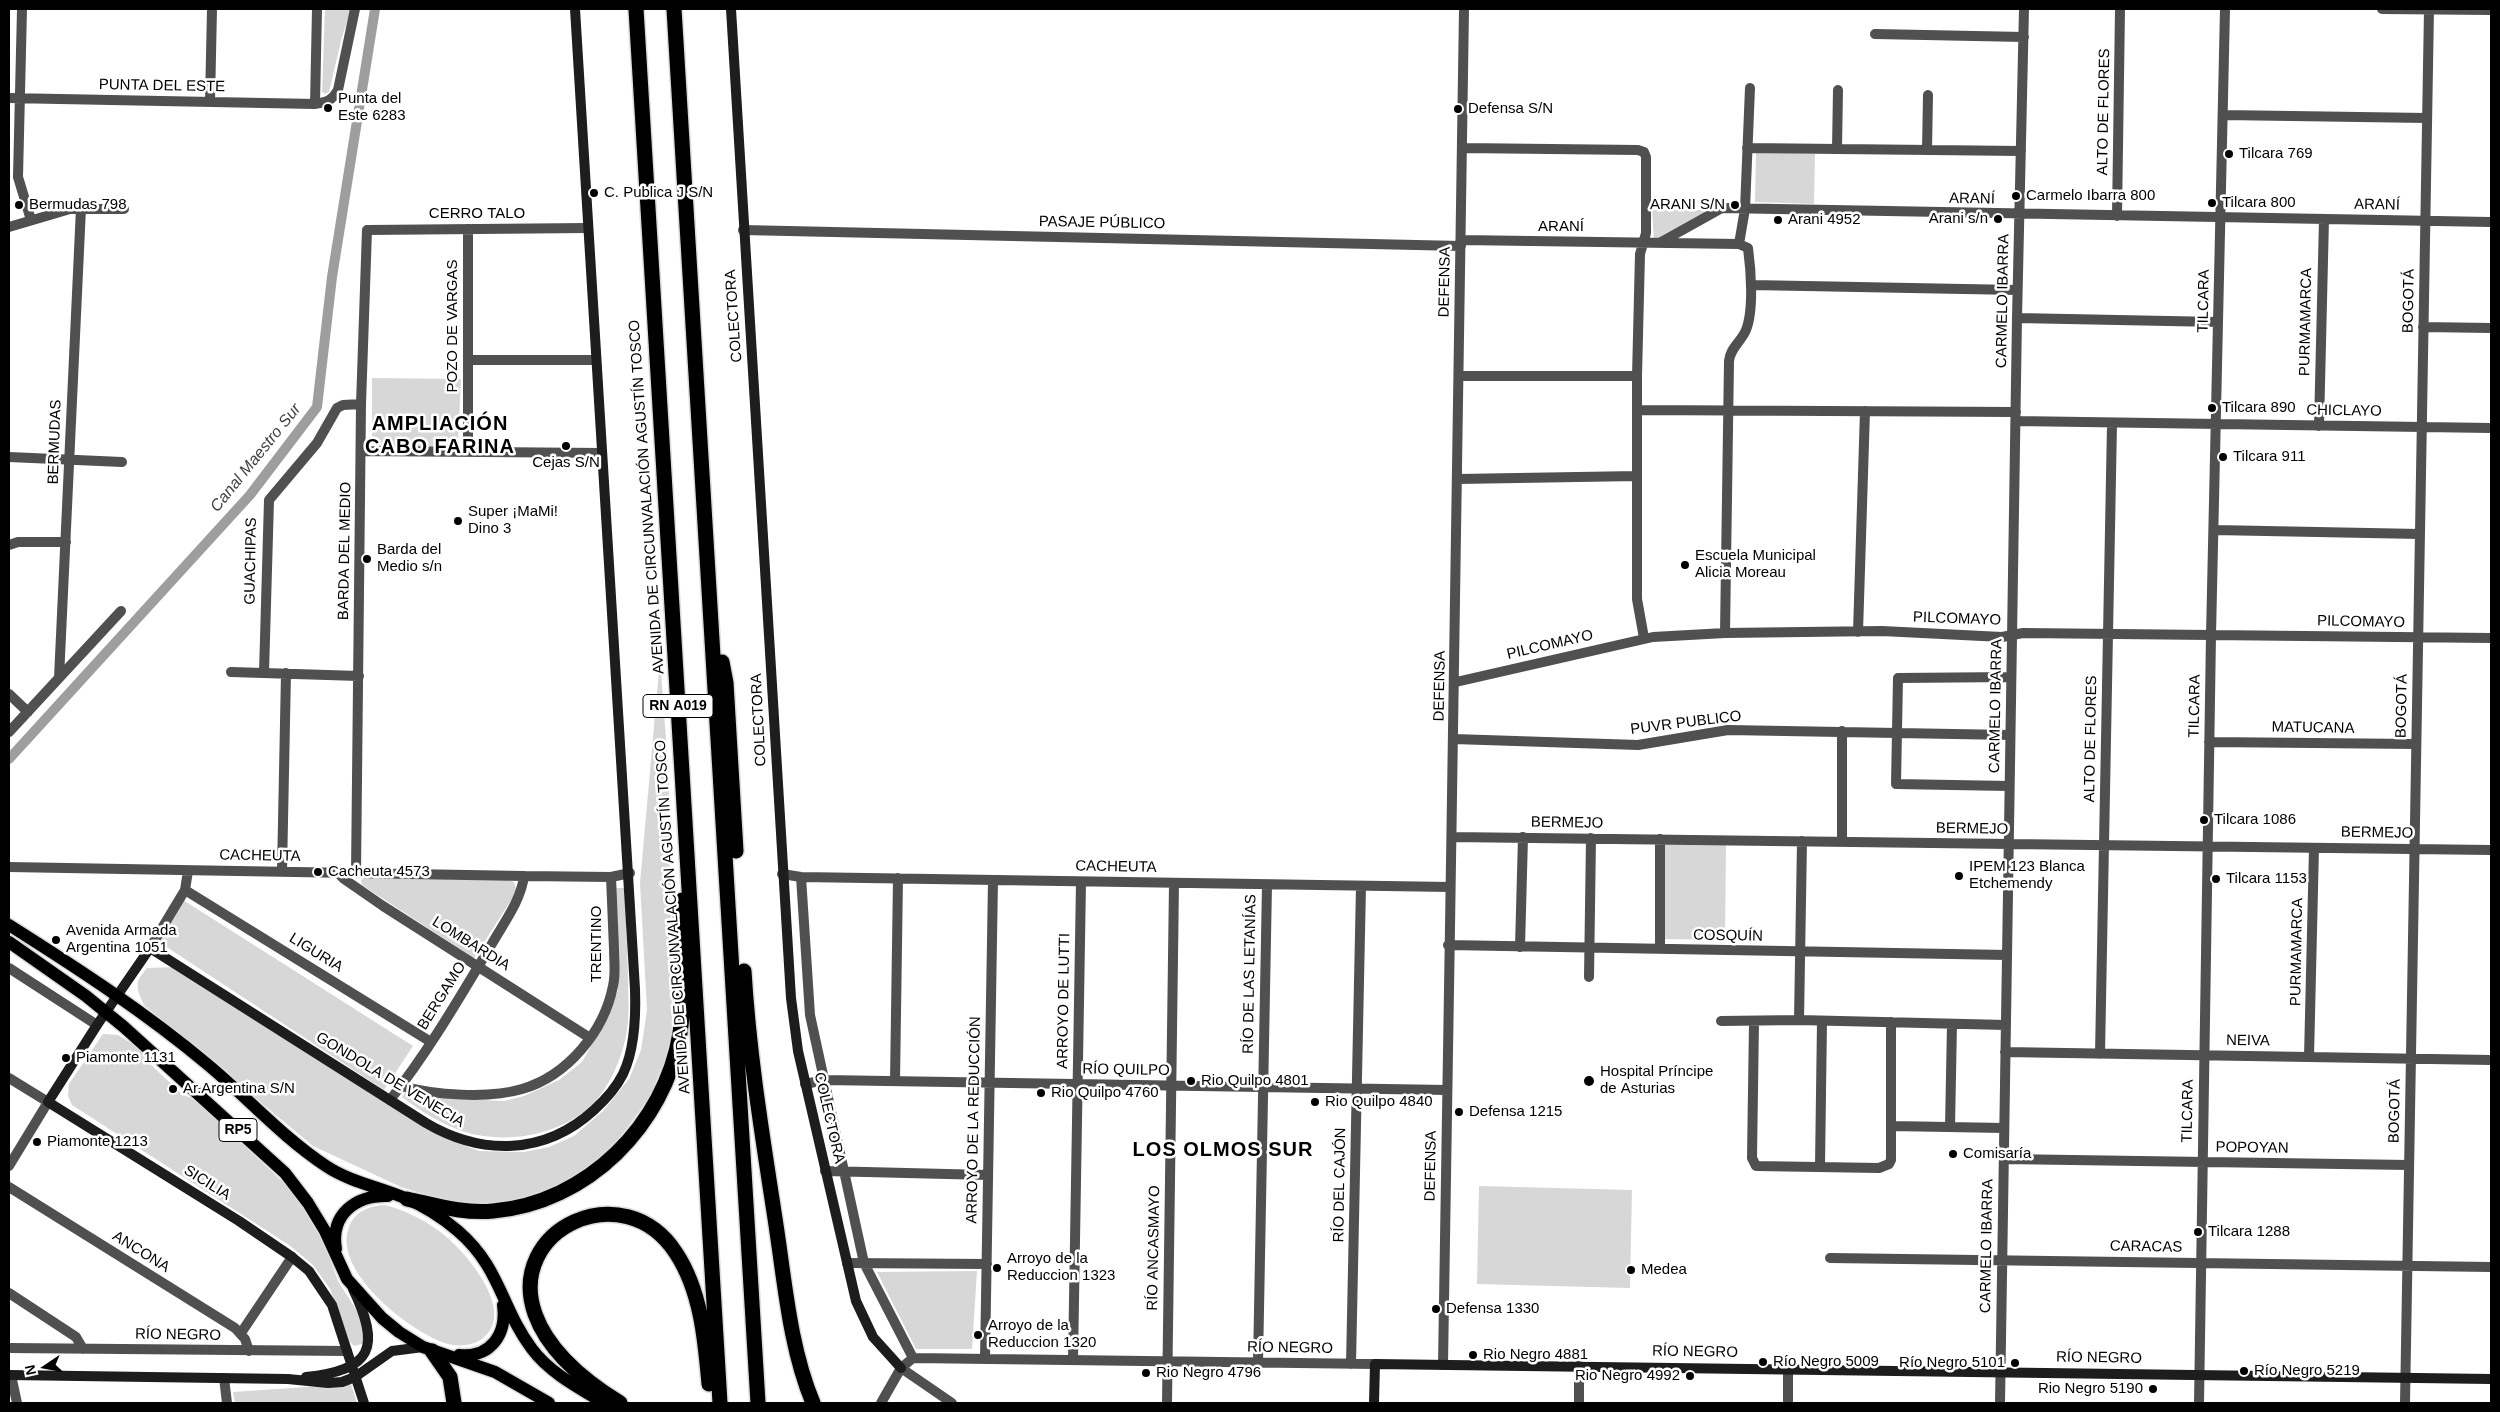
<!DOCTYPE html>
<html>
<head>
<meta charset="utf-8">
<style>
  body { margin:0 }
  #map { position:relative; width:2500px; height:1412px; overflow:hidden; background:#fff; font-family:Arial,sans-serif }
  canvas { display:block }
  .frame { position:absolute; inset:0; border:10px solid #000; pointer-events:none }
  .north { position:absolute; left:20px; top:1342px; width:50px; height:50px; -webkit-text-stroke:4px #fff; paint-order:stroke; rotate:258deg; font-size:14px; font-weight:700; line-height:20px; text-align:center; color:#000 }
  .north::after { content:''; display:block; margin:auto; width:18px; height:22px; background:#000; clip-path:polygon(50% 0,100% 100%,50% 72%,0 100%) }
</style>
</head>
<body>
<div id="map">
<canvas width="2500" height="1412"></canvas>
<div class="frame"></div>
<div class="north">N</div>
</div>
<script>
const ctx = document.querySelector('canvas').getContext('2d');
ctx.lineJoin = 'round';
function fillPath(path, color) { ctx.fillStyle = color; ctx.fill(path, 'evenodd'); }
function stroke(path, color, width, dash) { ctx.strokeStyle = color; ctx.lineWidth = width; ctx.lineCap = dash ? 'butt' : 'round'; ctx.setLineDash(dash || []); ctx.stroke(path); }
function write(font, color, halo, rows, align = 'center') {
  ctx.font = font + ' Arial,sans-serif'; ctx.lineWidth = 5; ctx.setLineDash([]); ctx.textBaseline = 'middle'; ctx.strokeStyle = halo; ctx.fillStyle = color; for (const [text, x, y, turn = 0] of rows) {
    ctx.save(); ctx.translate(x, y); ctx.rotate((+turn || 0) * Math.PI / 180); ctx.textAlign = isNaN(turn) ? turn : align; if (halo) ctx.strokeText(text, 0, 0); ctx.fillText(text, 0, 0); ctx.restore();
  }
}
const green = new Path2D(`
  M325 9H351L342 37 329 92 325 94 322 92Z
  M1756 152 1815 154 1814 204 1755 202Z
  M1652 210H1708L1654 240Z
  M372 378 461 379 458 444 453 449 376 447 372 437Z
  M660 659 669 779 672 1024 669 1050 649 1098 612 1148 592 1166 568 1181 518 1201 463 1206 401 1187 313 1146 144 1005C136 987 134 983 147 968L174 967 444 1138 479 1151 524 1152 549 1147 574 1136 603 1111 629 1079 641 1050 647 1010 640 883Z
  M1663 842 1726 844 1725 940 1663 939Z
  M365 878 509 880 514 882 517 891 474 958 362 885 361 880Z
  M615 888H625C626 917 627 947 628 976 628 995 630 1017 626 1036 621 1061 607 1093 587 1109 555 1136 505 1144 465 1132 442 1125 421 1111 402 1097L406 1091 423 1097 504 1101 524 1096 559 1080 582 1062 603 1025 618 991Z
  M183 900 413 1046 384 1090 159 942Z
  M103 1034 118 1035 142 1050 147 1061 183 1095 197 1100 288 1187 309 1216 325 1245 338 1281 362 1319 364 1339 362 1344 354 1346 350 1342 330 1289 313 1265 289 1245 72 1105 68 1096 69 1084Z
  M1479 1186 1632 1190 1630 1288 1477 1284Z
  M385 1205C404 1210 423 1219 439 1231 464 1249 519 1312 482 1339 470 1347 455 1347 442 1342 407 1329 332 1270 349 1227 355 1211 369 1206 385 1205Z
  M977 1271 972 1349H916L877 1272Z
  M351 1384 357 1403H235L233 1392Z`);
const canal = new Path2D(`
  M9 759 250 495 317 407 332 277 375 9`);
const street = new Path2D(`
  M22 9 18 177 31 220
  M2382 9 2491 10
  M1875 34 2024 37
  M9 98 315 104C326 102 332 101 338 90L355 9
  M210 102 212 9
  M315 104 317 9
  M2223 115 2427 118
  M1462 148 1638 150 1644 152 1646 157V233L1640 254 1637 376V599L1644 638
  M1747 148 2021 151
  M1837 149 1838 90
  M1927 150 1928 95
  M2117 216 2120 9
  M9 227 70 209H124
  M468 229V452
  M743 230 1461 246
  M1461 240 1739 244 1748 248C1751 270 1754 310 1746 330 1741 342 1730 348 1729 361L1725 633
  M1661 242 1722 208 2491 222
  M1739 244 1745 209 1750 88
  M1751 285 2017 290
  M2017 318 2218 322
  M2423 327 2491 328
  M468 360H596
  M1459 376H1637
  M1638 410 2016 412
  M2016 421 2491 428
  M2319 426 2324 219
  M362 451 602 453
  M9 457 122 462
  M1458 479 1637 476
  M2214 530 2420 534
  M9 545 18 542H66
  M1858 632 1865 411
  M231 672 359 676
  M264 673 269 500 317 443 337 408 343 405 361 404
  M59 678 81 208
  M1456 682 1653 637 1725 633 1882 631 2002 637 2023 633 2491 638
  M9 694 28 712
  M1842 731V842
  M9 732 121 611
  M1454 739 1638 745 1728 730 2010 735
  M2209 742 2416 744
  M2009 786 1896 784 1898 678 2011 677
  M1452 837 2491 850
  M1660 839V949
  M9 867 524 876 611 877 630 873
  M282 871 286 673
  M338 873 344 879 383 906 590 1038
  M356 873 361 404 367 230 588 228
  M782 874 801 877 1450 887
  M801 877 810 1015 864 1263 913 1358
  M185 890 431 1042
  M1448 945 2007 955
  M1520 947 1523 837
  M150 948 185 890 188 871
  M9 968 97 1025
  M1589 977 1591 838
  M1799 1020 1802 841
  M1721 1021 1799 1020 2006 1025
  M1754 1022 1752 1158 1756 1166 1879 1168 1889 1164 1891 1160V1022
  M2005 1052 2491 1060
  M2100 1054 2112 424
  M2309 1057 2314 848
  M9 1078 48 1102 9 1166
  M895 1081 898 878
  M805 1084 825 1080 1447 1090
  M401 1086C434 1095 489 1099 522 1089 567 1076 604 1032 613 986 616 974 614 961 614 949 613 925 612 901 611 877
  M390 1100C429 1051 461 995 493 942 505 921 521 900 524 876
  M1891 1126 2004 1128
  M1950 1127 1952 1024
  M2004 1159 2409 1165
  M1820 1166 1822 1021
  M825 1171 988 1175
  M9 1187 235 1328 245 1339 249 1351
  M1830 1258 2491 1267
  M847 1263 987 1264
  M9 1293 76 1337 83 1349
  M241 1333 292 1257
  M9 1348 347 1351
  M985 1359 993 880
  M1073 1360 1081 882
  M1258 1363 1267 885
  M1351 1364 1361 886
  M1443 1365C1450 913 1458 461 1464 9
  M901 1368 952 1403
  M11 1375 17 1403
  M224 1378 227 1403
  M881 1403 901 1368 913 1358 1375 1364
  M1167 1403 1174 883
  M1579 1403V1365
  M1788 1403V1368
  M2000 1403 2017 318 2024 9
  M2199 1403 2211 635 2225 9
  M2405 1403 2429 9`);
const secondary = new Path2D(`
  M731 9 791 998 798 1051 856 1301 873 1337 901 1368
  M9 1375 288 1379 328 1383 342 1382 355 1377 392 1351 423 1347
  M306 1377C373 1370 381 1347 353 1289
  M364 1403 332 1305 309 1271 292 1257 239 1221 48 1102 97 1025 150 948 426 1123C482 1156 545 1155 594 1110 605 1100 616 1088 623 1074 635 1049 636 1017 635 989L575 9
  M1374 1403 1375 1364 2491 1379`);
const primary = new Path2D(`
  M9 925C77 968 145 1012 207 1064 247 1097 282 1137 326 1166 350 1182 379 1187 405 1198 424 1206 443 1218 458 1231 501 1268 501 1308 532 1349 550 1373 579 1388 604 1403
  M9 942 86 996 124 1027 285 1173 308 1203 325 1231 347 1279 382 1318 399 1332 423 1347 495 1372 549 1403
  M336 1249C330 1214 356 1195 388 1196
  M459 1355C491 1358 507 1334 503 1305`);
const highway = new Path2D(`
  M636 9 720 1403
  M674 9 758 1403
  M722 662 726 683 736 851
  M744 971C749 1056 763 1140 776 1225 785 1284 790 1348 813 1403
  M407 1199C435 1205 464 1214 493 1211 587 1203 665 1125 680 1033 687 989 678 945 682 900
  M432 1351 450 1377 454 1403
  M620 1403C586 1382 549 1353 535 1314 505 1229 624 1173 676 1253 701 1291 705 1339 709 1384`);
const markers = [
  [328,108,5,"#000"],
  [1458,109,5,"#000"],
  [2229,154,5,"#000"],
  [594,193,5,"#000"],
  [2016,196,5,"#000"],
  [2212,203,5,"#000"],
  [19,205,5,"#000"],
  [1735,205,5,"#000"],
  [1998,219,5,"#000"],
  [1778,220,5,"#000"],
  [2212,408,5,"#000"],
  [566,446,5,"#000"],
  [2223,457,5,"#000"],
  [458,521,5,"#000"],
  [367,559,5,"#000"],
  [1685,565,5,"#000"],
  [2204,820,5,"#000"],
  [318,872,5,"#000"],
  [1959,876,5,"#000"],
  [2216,879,5,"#000"],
  [56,940,5,"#000"],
  [66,1058,5,"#000"],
  [1191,1081,5,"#000"],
  [1589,1081,6,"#000"],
  [173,1089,5,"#000"],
  [1041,1093,5,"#000"],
  [1315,1102,5,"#000"],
  [1459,1112,5,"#000"],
  [37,1142,5,"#000"],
  [1953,1154,5,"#000"],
  [2198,1232,5,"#000"],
  [997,1268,5,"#000"],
  [1631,1270,5,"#000"],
  [1436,1309,5,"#000"],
  [978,1335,5,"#000"],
  [1473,1355,5,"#000"],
  [1763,1362,5,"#000"],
  [2015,1363,5,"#000"],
  [2244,1371,5,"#000"],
  [1146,1373,5,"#000"],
  [1690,1376,5,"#000"],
  [2153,1389,5,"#000"]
];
const shields = [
  [678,706,70],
  [238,1130,38]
];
const shieldNames = [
  ["RN A019",678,706],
  ["RP5",238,1130]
];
const streetNames = [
  ["PUNTA DEL ESTE",162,86,1],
  ["ALTO DE FLORES",2104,112,-89],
  ["ARANÍ",1972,199,1],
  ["ARANÍ",2377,205,1],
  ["CERRO TALO",477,214],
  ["PASAJE PÚBLICO",1102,223,1],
  ["ARANÍ",1561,227],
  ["DEFENSA",1445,282,-89],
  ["CARMELO IBARRA",2003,301,-89],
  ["TILCARA",2204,301,-89],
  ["BOGOTÁ",2409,301,-89],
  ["COLECTORA",734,316,-94],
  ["PURMAMARCA",2306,322,-89],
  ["POZO DE VARGAS",453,326,-90],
  ["CHICLAYO",2344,411,1],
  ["BERMUDAS",55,442,-88],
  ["AVENIDA DE CIRCUNVALACIÓN AGUSTÍN TOSCO",647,497,-94],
  ["BARDA DEL MEDIO",345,551,-89],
  ["GUACHIPAS",251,561,-89],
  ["PILCOMAYO",1957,619,2],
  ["PILCOMAYO",2361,622,1],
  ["PILCOMAYO",1550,645,-13],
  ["DEFENSA",1440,686,-89],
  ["CARMELO IBARRA",1996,706,-89],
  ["TILCARA",2195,706,-89],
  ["BOGOTÁ",2402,706,-89],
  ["COLECTORA",759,720,-93],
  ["PUVR PUBLICO",1686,723,-7],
  ["MATUCANA",2313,728,1],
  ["ALTO DE FLORES",2091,739,-89],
  ["BERMEJO",1567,823,1],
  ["BERMEJO",1972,829,1],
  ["BERMEJO",2377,833,1],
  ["CACHEUTA",260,856,1],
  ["CACHEUTA",1116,867,1],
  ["AVENIDA DE CIRCUNVALACIÓN AGUSTÍN TOSCO",673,917,-94],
  ["COSQUÍN",1728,936,1],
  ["LOMBARDIA",471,944,32],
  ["TRENTINO",597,944,-90],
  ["PURMAMARCA",2297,952,-89],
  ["LIGURIA",316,953,32],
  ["RÍO DE LAS LETANÍAS",1250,974,-89],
  ["BERGAMO",442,996,-58],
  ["ARROYO DE LUTTI",1064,1001,-89],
  ["NEIVA",2248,1041,1],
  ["RÍO QUILPO",1126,1070,1],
  ["GONDOLA DE VENECIA",390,1080,31],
  ["TILCARA",2188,1111,-89],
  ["BOGOTÁ",2395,1111,-89],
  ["COLECTORA",829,1118,77],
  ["ARROYO DE LA REDUCCIÓN",974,1120,-89],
  ["POPOYAN",2252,1148,1],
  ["DEFENSA",1431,1166,-89],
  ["SICILIA",207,1183,32],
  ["RÍO DEL CAJÓN",1340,1185,-89],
  ["CARMELO IBARRA",1987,1246,-89],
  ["CARACAS",2146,1247,1],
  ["RÍO ANCASMAYO",1154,1248,-89],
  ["ANCONA",141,1252,32],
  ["RÍO NEGRO",178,1335,1],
  ["RÍO NEGRO",1290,1348,1],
  ["RÍO NEGRO",1695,1352,1],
  ["RÍO NEGRO",2099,1358,1]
];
const poiNames = [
  ["Punta del",338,99],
  ["Este 6283",338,116],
  ["Defensa S/N",1468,109],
  ["Tilcara 769",2239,154],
  ["C. Publica J S/N",604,193],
  ["Carmelo Ibarra 800",2026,196],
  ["Tilcara 800",2222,203],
  ["Bermudas 798",29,205],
  ["ARANI S/N",1725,205,"right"],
  ["Arani s/n",1988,219,"right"],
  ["Arani 4952",1788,220],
  ["Tilcara 890",2222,408],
  ["Tilcara 911",2233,457],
  ["Cejas S/N",566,463,"center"],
  ["Super ¡MaMi!",468,512],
  ["Dino 3",468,529],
  ["Barda del",377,550],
  ["Medio s/n",377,567],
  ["Escuela Municipal",1695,556],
  ["Alicia Moreau",1695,573],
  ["Tilcara 1086",2214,820],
  ["IPEM 123 Blanca",1969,867],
  ["Etchemendy",1969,884],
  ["Cacheuta 4573",328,872],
  ["Tilcara 1153",2226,879],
  ["Avenida Armada",66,931],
  ["Argentina 1051",66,948],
  ["Piamonte 1131",76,1058],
  ["Hospital Príncipe",1600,1072],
  ["de Asturias",1600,1089],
  ["Rio Quilpo 4801",1201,1081],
  ["Ar.Argentina S/N",183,1089],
  ["Rio Quilpo 4760",1051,1093],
  ["Rio Quilpo 4840",1325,1102],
  ["Defensa 1215",1469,1112],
  ["Piamonte 1213",47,1142],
  ["Comisaría",1963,1154],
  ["Tilcara 1288",2208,1232],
  ["Arroyo de la",1007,1259],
  ["Reduccion 1323",1007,1276],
  ["Medea",1641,1270],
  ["Defensa 1330",1446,1309],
  ["Arroyo de la",988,1326],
  ["Reduccion 1320",988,1343],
  ["Rio Negro 4881",1483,1355],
  ["Río Negro 5009",1773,1362],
  ["Río Negro 5101",2005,1363,"right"],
  ["Río Negro 5219",2254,1371],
  ["Rio Negro 4796",1156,1373],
  ["Rio Negro 4992",1680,1376,"right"],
  ["Rio Negro 5190",2143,1389,"right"]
];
const waterNames = [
  ["Canal Maestro Sur",256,458,-51]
];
const districtNames = [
  ["AMPLIACIÓN",440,424],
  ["CABO FARINA",440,447],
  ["LOS OLMOS SUR",1223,1150]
];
fillPath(green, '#d7d7d7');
stroke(canal, '#9e9e9e', 10);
stroke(primary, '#dbdbdb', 15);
stroke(highway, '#dbdbdb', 18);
stroke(street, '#505050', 10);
stroke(secondary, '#1d1d1d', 10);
stroke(primary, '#000', 12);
stroke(highway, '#000', 15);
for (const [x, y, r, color] of markers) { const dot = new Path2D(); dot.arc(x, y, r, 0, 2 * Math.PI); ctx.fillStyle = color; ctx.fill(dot); stroke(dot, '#fff', 2); }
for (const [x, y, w] of shields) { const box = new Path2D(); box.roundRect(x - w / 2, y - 11.5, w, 23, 4); ctx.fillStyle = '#fff'; ctx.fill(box); stroke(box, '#000', 1); }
write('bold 14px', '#000', null, shieldNames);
write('15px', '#000', '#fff', streetNames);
write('15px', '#000', '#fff', poiNames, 'left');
write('italic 16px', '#3f3f3f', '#fff', waterNames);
ctx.letterSpacing = '1px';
write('bold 20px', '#000', '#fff', districtNames);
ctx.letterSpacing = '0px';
</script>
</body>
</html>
